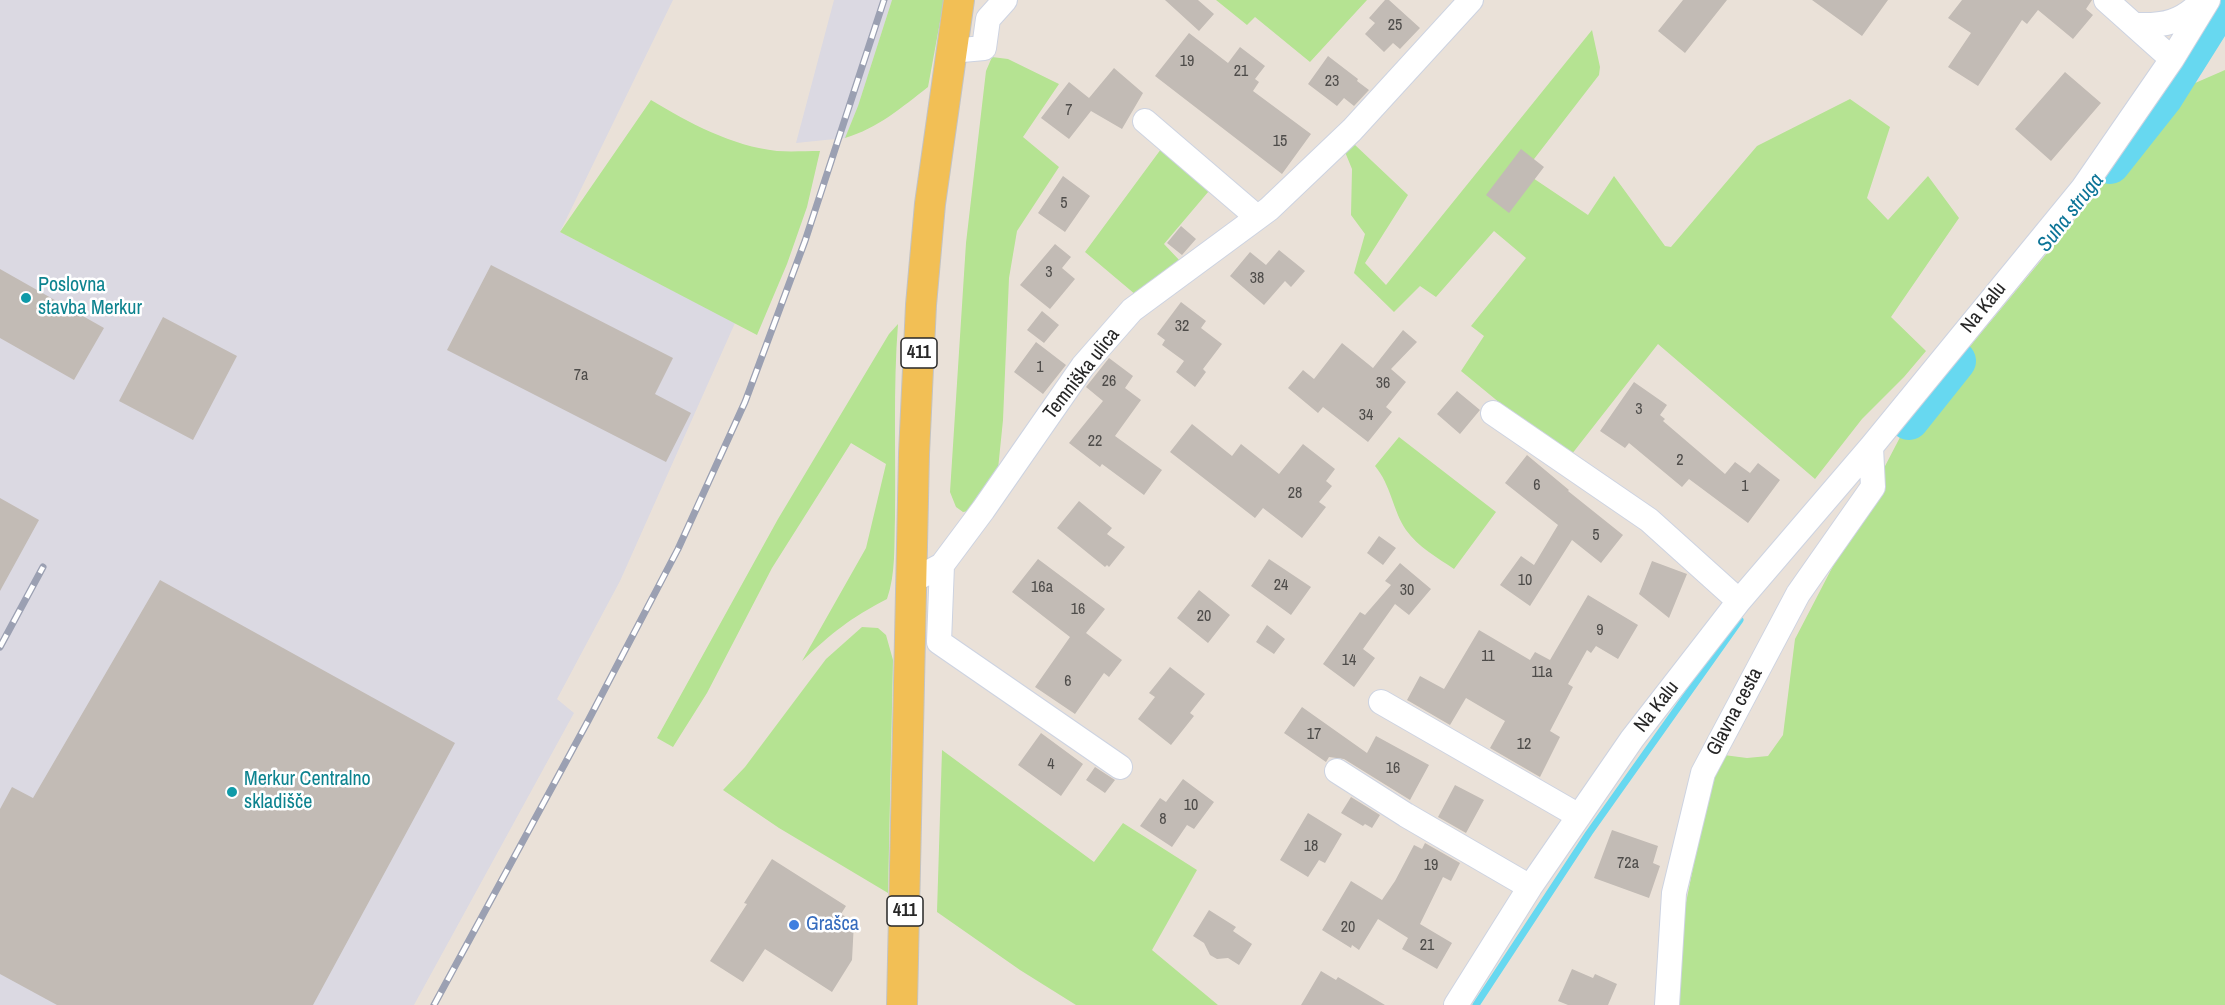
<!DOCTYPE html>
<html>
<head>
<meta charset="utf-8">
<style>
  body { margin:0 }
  canvas { display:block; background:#eae1d8 }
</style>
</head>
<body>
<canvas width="2225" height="1005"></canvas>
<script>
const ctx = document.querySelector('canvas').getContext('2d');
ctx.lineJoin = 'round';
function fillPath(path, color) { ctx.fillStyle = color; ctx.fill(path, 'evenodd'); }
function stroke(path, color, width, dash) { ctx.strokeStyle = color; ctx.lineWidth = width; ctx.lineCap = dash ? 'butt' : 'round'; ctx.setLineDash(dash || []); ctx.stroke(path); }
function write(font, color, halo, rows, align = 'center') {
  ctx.font = font + ' "Archivo Narrow",sans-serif'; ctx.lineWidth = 5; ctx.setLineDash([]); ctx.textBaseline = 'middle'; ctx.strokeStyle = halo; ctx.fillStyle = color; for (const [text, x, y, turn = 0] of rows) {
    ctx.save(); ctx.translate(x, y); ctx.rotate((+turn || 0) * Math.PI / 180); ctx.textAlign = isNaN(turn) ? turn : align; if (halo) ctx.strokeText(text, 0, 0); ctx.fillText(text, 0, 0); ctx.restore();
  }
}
const industrial = new Path2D(`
  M0 0H673L560 232 735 323 620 581 557 699 574 713 414 1005H0Z
  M834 0H892L858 106 845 138 796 143Z`);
const green = new Path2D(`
  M892 0H944L928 87C901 108 878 128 845 138L858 106Z
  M1216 0H1367L1310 62 1255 17 1247 25Z
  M1592 30 1600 67 1599 75 1524 172 1588 215 1614 176 1665 246 1671 247 1757 146 1850 99 1890 127 1867 198 1888 220 1928 176 1959 218 1891 317 1926 351 1904 377 1862 419 1815 479 1658 344 1568 459 1461 371 1484 336 1471 326 1526 258 1494 231 1436 297 1420 286 1394 312 1354 273 1365 234 1351 215 1352 169 1345 152 1354 144 1408 195 1365 263 1386 285Z
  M992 57 1008 59 1059 84 1023 137 1059 167 1017 231 1009 278 1003 420 998 469 974 510 963 512 956 507 950 492 966 243 986 71Z
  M2225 70V1005H1669L1668 992 1716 754 1747 758 1768 756 1783 735 1795 639 1909 420 2096 194 2163 97Z
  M651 100C689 123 732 146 777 151 791 152 806 151 820 151L807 207 787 264 757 335 560 232Z
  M1164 145 1214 185 1164 244 1181 262 1136 295 1085 252Z
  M898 324C893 388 896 453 895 517 894 545 896 573 887 599 850 618 832 633 802 661L866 548 886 464 851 443 772 568 707 693 673 747 657 738 778 519 889 334Z
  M1399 437 1496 512 1454 569C1438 558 1418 547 1406 530 1393 511 1391 485 1375 466Z
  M862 627 878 628 886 635 893 660 888 893 779 828 723 790 745 767 826 659Z
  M942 750 1094 862 1123 823 1197 870 1152 950 1218 1005H1076L1020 970 937 912Z`);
const stream = new Path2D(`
  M1476 1005 1589 833 1740 620`);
const river = new Path2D(`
  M2110 164 2163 97 2224 0
  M1909 420 1956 361`);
const building = new Path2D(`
  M1165 0H1198L1214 14 1199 31Z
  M1385 0H1389L1420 28 1400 49 1393 43 1384 52 1365 34 1375 23 1369 18Z
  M1683 0H1727L1685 53 1658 31Z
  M1812 0H1888L1862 36Z
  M1962 0H2092L2086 9 2093 15 2073 39 2038 10 2027 24 2022 20 1978 86 1948 67 1971 33 1948 18Z
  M1189 33 1228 63 1240 47 1265 66 1255 79 1259 82 1253 91 1311 134 1282 174 1155 76Z
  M1328 56 1358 79 1357 81 1369 90 1354 106 1344 98 1337 106 1308 84Z
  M1114 68 1143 93 1122 129 1091 111 1069 139 1041 118 1069 82 1089 98Z
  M2065 72 2101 103 2051 161 2015 129Z
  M1521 149 1544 167 1509 213 1486 195Z
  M1063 176 1090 196 1065 232 1038 213Z
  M1181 226 1196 239 1182 255 1167 243Z
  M1055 244 1071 257 1062 268 1075 279 1050 309 1020 285Z
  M1279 250 1305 271 1291 287 1285 281 1264 305 1230 276 1250 252 1266 265Z
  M491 265 673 358 655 394 691 413 666 462 447 350Z
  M0 269 104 328 74 380 0 338Z
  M1181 302 1206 321 1201 328 1222 344 1203 369 1206 372 1195 387 1176 372 1184 361 1162 345 1165 340 1157 334Z
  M1042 311 1059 325 1044 343 1027 330Z
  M163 317 237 356 193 440 119 401Z
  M1403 330 1417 342 1391 369 1406 382 1386 407 1392 412 1368 442 1323 407 1318 413 1288 388 1303 370 1314 379 1342 343 1373 368Z
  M1036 342 1066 365 1043 394 1014 372Z
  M1109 358 1133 376 1125 388 1141 400 1115 436 1162 470 1144 495 1102 464 1100 467 1069 443 1103 401 1086 387Z
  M1634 382 1667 405 1660 415 1665 419 1663 421 1725 474 1735 462 1750 473 1758 463 1780 480 1748 523 1689 479 1682 487 1629 443 1625 448 1600 431Z
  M1457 391 1480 410 1460 434 1437 414Z
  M1192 424 1232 456 1241 444 1279 474 1303 444 1335 469 1326 481 1332 486 1319 502 1326 507 1302 538 1263 508 1255 518 1170 452Z
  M1527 455 1569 490 1568 491 1623 535 1601 563 1572 540 1530 606 1500 585 1521 556 1534 565 1558 525 1505 483Z
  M0 498 39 520 0 591Z
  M1079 501 1112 528 1107 534 1125 547 1109 567 1107 565 1105 567 1057 528Z
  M1379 536 1396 548 1383 565 1367 553Z
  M1038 559 1105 609 1086 633 1122 660 1109 677 1104 673 1075 714 1035 687 1070 637 1012 592Z
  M1269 559 1311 587 1291 615 1251 586Z
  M1652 561 1687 574 1669 618 1639 594Z
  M1400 563 1431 589 1409 615 1395 604 1363 649 1375 658 1354 687 1323 664 1360 612 1365 615 1391 585 1385 581Z
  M160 580 455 743 313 1005H57L0 974V809L12 787 33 798Z
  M1199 590 1230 615 1208 643 1177 618Z
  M1588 595 1638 625 1618 659 1596 646 1591 653 1587 650 1568 684 1573 687 1550 731 1560 737 1540 777 1490 748 1505 721 1466 698 1450 725 1407 700 1420 676 1444 689 1479 630 1530 660 1535 652 1550 660Z
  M1267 625 1285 639 1274 654 1256 642Z
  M1170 667 1205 694 1190 713 1194 716 1171 745 1138 719 1155 697 1149 693Z
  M1302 707 1367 753 1376 736 1429 765 1410 800 1344 759 1329 757 1326 762 1284 733Z
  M1041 733 1083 764 1061 796 1018 765Z
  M1095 767 1115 780 1105 793 1086 780Z
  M1183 779 1214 802 1194 829 1187 825 1172 847 1140 826 1160 798 1166 802Z
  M1455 785 1484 800 1466 833 1438 817Z
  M1351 797 1380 815 1372 828 1365 824 1363 826 1341 813Z
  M1308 813 1342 834 1325 863 1319 860 1308 877 1280 860Z
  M1612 830 1658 846 1653 863 1660 866 1649 898 1594 878Z
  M1425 843 1460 863 1451 881 1443 877 1420 924 1452 943 1437 969 1402 949 1408 938 1378 919 1359 950 1352 945 1351 948 1322 930 1351 881 1382 900 1395 881 1414 845 1422 849Z
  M772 859 846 906 841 914 854 922 852 960 832 992 765 949 743 982 710 961 747 904 744 903Z
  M1209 910 1236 927 1233 931 1252 944 1239 965 1228 958 1217 959 1210 955 1204 943 1193 936Z
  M1572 969 1593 978 1595 974 1617 984 1608 1005H1568L1558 1001Z
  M1321 971 1336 980 1338 977 1385 1005H1301Z`);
const minor = new Path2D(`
  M2106 0 2172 59
  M2137 25C2164 26 2182 22 2201 2
  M951 51 984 48 988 19 1005 0
  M1145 121 1257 217
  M1493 413 1649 520 1739 601
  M942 565 939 642 1120 767
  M912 581 942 565 983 510 1083 366 1132 310 1269 209 1352 130 1471 0
  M1381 702 1579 816
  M1337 771 1406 815 1530 887
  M1456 1005 1530 887 1632 739 1739 601 1871 447 2083 188 2172 59 2208 0
  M1667 1005 1674 893 1703 773 1798 594 1873 487 1871 447`);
const major = new Path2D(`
  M902 1005 914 454 921 305 930 204 959 0`);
const rail = new Path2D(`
  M0 647 43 567
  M434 1005 588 721 678 549 745 402 805 241 884 0`);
const markers = [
  [26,298,6,"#0f9aa8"],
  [232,792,6,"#0f9aa8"],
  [794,925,6,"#3f7fe0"]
];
const numberNames = [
  ["25",1395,26],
  ["19",1187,62],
  ["21",1241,72],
  ["23",1332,82],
  ["7",1069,111],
  ["15",1280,142],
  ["5",1064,204],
  ["3",1049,273],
  ["38",1257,279],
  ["32",1182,327],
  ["1",1040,368],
  ["7a",581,376],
  ["26",1109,382],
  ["36",1383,384],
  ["3",1639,410],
  ["34",1366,416],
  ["22",1095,442],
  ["2",1680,461],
  ["6",1537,486],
  ["1",1745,487],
  ["28",1295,494],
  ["5",1596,536],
  ["10",1525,581],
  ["24",1281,586],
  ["16a",1042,588],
  ["30",1407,591],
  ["16",1078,610],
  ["20",1204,617],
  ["9",1600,631],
  ["11",1488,657],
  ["14",1349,661],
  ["11a",1542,673],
  ["6",1068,682],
  ["17",1314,735],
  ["12",1524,745],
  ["4",1051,765],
  ["16",1393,769],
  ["10",1191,806],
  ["8",1163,820],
  ["18",1311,847],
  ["72a",1628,864],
  ["19",1431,866],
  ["20",1348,928],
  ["21",1427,946]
];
const shields = [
  [919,353,36],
  [905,911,36]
];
const shieldNames = [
  ["411",919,353],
  ["411",905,911]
];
const cultureNames = [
  ["Poslovna",38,286],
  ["stavba Merkur",38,309],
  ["Merkur Centralno",244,780],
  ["skladišče",244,803]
];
const streetNames = [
  ["Na Kalu",1984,308,-51],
  ["Temniška ulica",1082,374,-52],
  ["Na Kalu",1657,707,-52],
  ["Glavna cesta",1735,712,-62]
];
const shopNames = [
  ["Grašca",806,925]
];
const waterNames = [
  ["Suha struga",2071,213,-52]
];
fillPath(industrial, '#dbd9e2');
fillPath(green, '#b5e392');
stroke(stream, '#67d8f0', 7);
stroke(river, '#67d8f0', 40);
fillPath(building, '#c2bbb5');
stroke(minor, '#cdd3e1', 26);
stroke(major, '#c3c3c3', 32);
stroke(minor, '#fff', 24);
stroke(major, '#f2bf55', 30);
stroke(rail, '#9ba0b2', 7);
stroke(rail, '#fff', 4.5, [14]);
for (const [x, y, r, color] of markers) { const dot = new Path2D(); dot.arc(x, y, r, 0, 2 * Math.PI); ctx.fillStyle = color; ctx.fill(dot); stroke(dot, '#fff', 2); }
write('16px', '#4e4c4a', null, numberNames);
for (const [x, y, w] of shields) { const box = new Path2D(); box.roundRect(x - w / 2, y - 15, w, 30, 4.5); ctx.fillStyle = '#fff'; ctx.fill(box); stroke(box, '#272727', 1.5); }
write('bold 18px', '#272727', null, shieldNames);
write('20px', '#0d838f', '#fff', cultureNames, 'left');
write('20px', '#272727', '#fff', streetNames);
write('20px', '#366cbe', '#fff', shopNames, 'left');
write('italic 21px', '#0b7497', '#fff', waterNames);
</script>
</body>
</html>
